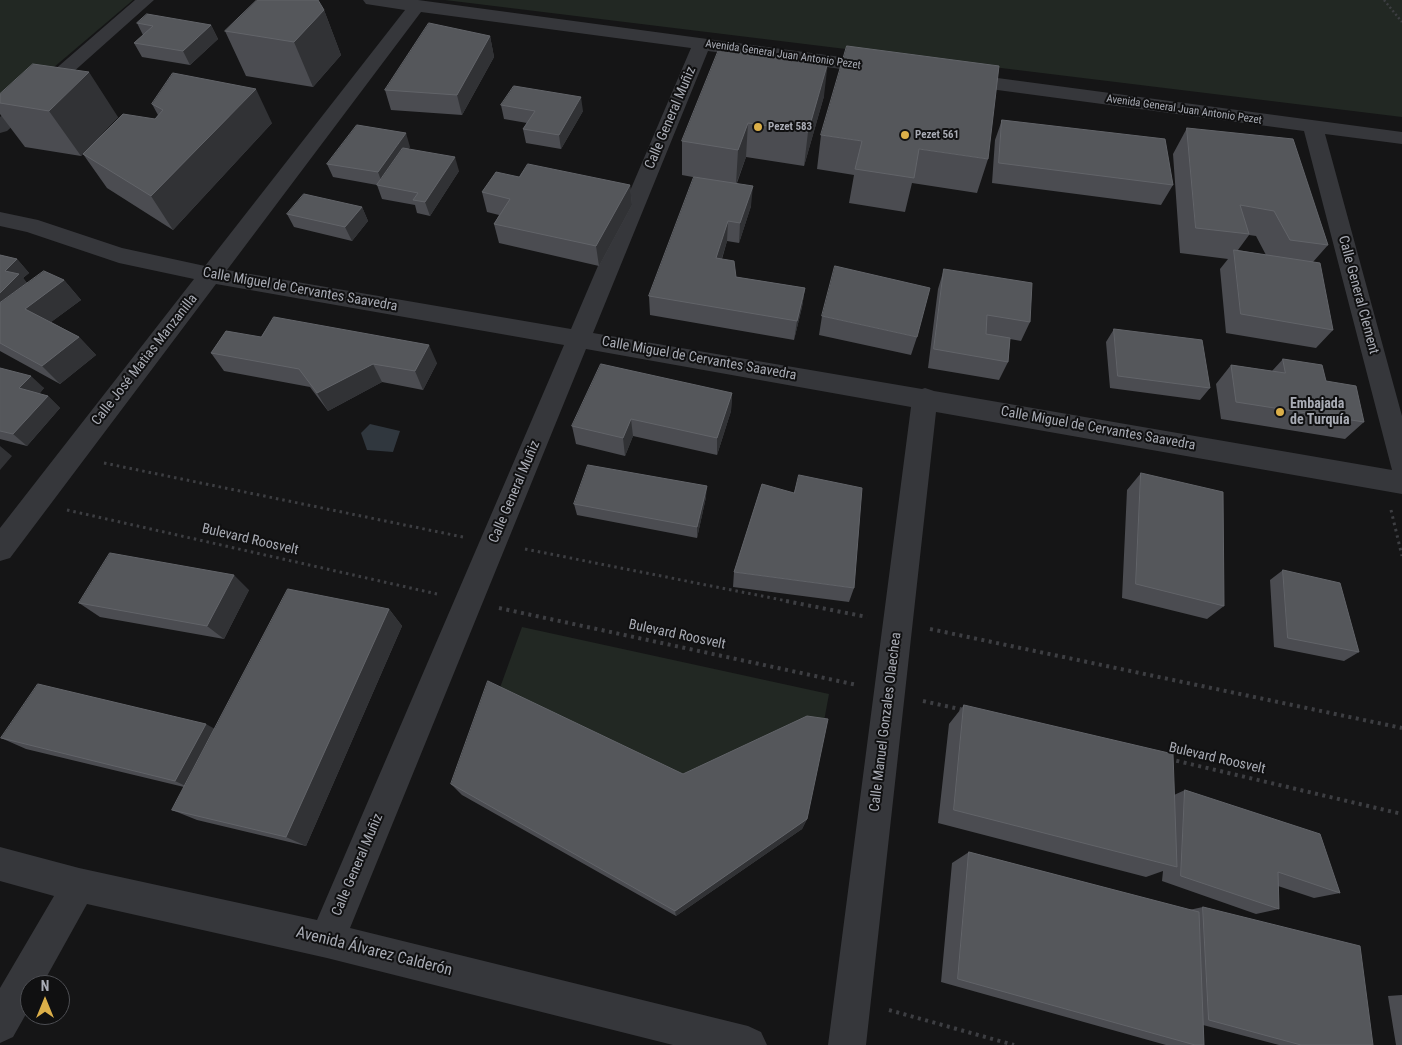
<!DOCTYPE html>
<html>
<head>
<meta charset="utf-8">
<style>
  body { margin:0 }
  #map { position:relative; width:1402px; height:1045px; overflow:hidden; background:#151516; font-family:"Roboto Condensed",sans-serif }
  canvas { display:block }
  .north { position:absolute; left:20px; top:975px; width:50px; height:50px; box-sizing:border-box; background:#101011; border:1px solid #4d4e53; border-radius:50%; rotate:0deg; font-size:14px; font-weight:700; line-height:20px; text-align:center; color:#a9acb5 }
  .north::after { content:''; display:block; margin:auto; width:18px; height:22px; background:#dbaf49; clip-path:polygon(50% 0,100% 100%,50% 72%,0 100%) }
</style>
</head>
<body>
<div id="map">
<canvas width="1402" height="1045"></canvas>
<div class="north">N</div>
</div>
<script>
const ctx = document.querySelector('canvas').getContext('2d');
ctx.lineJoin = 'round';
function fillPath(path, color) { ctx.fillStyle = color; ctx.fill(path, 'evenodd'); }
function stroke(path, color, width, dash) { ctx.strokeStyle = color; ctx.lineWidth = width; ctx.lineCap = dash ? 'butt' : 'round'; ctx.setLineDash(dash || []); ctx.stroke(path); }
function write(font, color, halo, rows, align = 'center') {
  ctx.font = font + ' "Roboto Condensed",sans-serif'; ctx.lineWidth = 4; ctx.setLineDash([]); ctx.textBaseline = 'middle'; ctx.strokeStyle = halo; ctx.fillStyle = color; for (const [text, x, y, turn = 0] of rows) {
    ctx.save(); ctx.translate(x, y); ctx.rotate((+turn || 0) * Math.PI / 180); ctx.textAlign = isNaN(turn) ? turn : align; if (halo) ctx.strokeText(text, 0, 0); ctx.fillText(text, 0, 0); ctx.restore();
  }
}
const green = new Path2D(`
  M0 0H133L0 113Z
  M445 0H1402V117Z
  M522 627 829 694 822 732 684 786 497 696Z`);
const water = new Path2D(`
  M370 424 400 431 393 452 367 450 361 433Z`);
const pathFar2 = new Path2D(`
  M1384 0 1402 22`);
const pathFar1 = new Path2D(`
  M104 463 463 537
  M67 510 437 594
  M1391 510 1402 556
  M525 549 792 602`);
const path = new Path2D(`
  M786 601 867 617
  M499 608 857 685
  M930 629 1402 728
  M923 701 964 710
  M1169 759 1402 814
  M889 1010 1014 1045`);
const minor = new Path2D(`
  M135 0H154L7 131 0 133V117Z
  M363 0H418L878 62 885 64 887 68 885 72 878 74 708 51 593 333 922 389 925 388 934 391 1392 470 1304 131 960 85 953 83 951 79 953 75 960 73 1402 132V144L1325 134 1402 416V494L936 412 866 1045H828L911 407 586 349 350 928 748 1026 761 1032 767 1045H673L327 958 87 904 42 985H30V1007L13 1037 0 1043V988L54 896 0 881V847L79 868 317 920 564 345 216 284 10 558 0 561V528L194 279 119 263 27 232 0 226V212L38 220 122 248 205 266 405 10 366 4ZM421 12 691 48 571 329 227 270Z`);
const wall = new Path2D(`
  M324 10 341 55 313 87 246 76 225 31Z
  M137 23 211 25 218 39 190 65 142 57 134 43 143 35Z
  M490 36 494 57 462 115 391 110 385 90Z
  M0 94 118 117 81 156 25 147 0 114Z
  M824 96 804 166 746 157 737 183 751 206 739 243 727 241 722 259 736 277 805 288 802 307 794 340 650 315 649 296 698 178 682 175V141Z
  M152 104 272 123 173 230 107 188 83 154 155 119 158 115Z
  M501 105 583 111 561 149 526 143 523 129 527 123 504 119Z
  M1002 120 1173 185 1161 205 992 183 995 140Z
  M1187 128 1328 245 1313 262 1333 330 1316 348 1226 333 1220 269 1228 259 1180 253 1173 154ZM1249 235 1256 236 1266 255 1238 250Z
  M821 135 988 159 977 193 912 183 905 212 849 203 854 175 817 169Z
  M410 147 408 149 459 171 430 216 417 213 415 205 382 199 377 185 333 177 327 164Z
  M519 177 630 185 632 205 599 266 499 243 494 224 499 215 487 212 482 192Z
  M362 207 368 221 352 241 294 227 287 214Z
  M0 255 17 259 29 273 23 278 27 283 64 280 81 300 51 322 79 337 96 355 60 384 0 351Z
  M944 269 1030 322 1021 341 1010 339 1008 362 999 380 928 368 938 289Z
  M822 316 917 337 911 355 819 335Z
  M1114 329 1210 388 1200 400 1110 388 1106 342Z
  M261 337 437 363 423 390 382 382 328 411 310 387 224 371 211 353Z
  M1283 359 1326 381 1364 422 1345 439 1221 419 1216 384 1231 365 1272 371Z
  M0 368 44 388 39 394 48 396 60 408 27 446 0 439Z
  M732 393 731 411 717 455 633 436 625 456 576 444 572 426Z
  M1141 473 1224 606 1207 619 1122 598 1127 490Z
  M706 497 697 538 577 515 574 504Z
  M1283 570 1359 652 1344 661 1274 647 1270 580Z
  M734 572 854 588 849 602 733 587Z
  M249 590 224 639 100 617 79 603Z
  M389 609 402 626 306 846 197 820 172 810 184 787 26 749 1 738 214 729Z
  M964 705 1174 795 1185 790 1340 893 1314 898 1278 886 1279 909 1256 914 1162 881 1163 871 1146 877 938 823 949 724Z
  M683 774 807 819 802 829 676 916 462 795 451 784Z
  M969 852 1189 910 1203 907 1373 1045H1279L1203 1025 1204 1045H1166L941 982 952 863Z
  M1402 995V1045H1396L1388 996Z`);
const shadedWall = new Path2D(`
  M324 10 341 55 313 87 294 42Z
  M211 25 218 39 190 65 183 51Z
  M490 36 494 57 462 115 457 95Z
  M828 62 824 96 804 166 808 132Z
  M89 72 118 117 81 156 49 111Z
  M256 89 272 123 173 230 151 196Z
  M581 97 583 111 561 149 559 135Z
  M748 123 746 157 736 184 738 150Z
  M406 133 410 147 383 186 378 172Z
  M455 157 459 171 430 216 425 202Z
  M630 185 632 205 599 266 596 246Z
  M753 186 751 206 739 243 740 223Z
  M362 207 368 221 352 241 345 227Z
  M728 221 727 241 716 277V258Z
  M17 259 29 273 23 278 31 288 0 319V293L5 271Z
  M64 280 81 300 43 328 25 309Z
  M805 288 802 307 794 340 797 321Z
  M79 337 96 355 60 384 42 366Z
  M429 345 437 363 423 390 415 371Z
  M373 364 382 382 328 411 317 393Z
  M31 376 44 388 33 401 19 388Z
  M732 393 731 411 717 455V438Z
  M48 396 60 408 27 446 13 434Z
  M631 419 633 436 625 456 623 438Z
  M0 446 12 456 0 470Z
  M707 486 706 497 697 538V527Z
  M234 575 249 590 224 639 207 626Z
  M389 609 402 626 306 846 286 837Z
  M206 724 224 734 194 790 175 781Z
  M807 819 802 829 676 916 675 911Z`);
const building = new Path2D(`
  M257 0H318L324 10 294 42 225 31Z
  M147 14 211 25 183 51 134 43 153 26 137 23Z
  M429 23 490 36 457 95 385 90Z
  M847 46 999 66 988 159 919 149 914 178 855 169 862 141 821 135Z
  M720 47 828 62 808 132 748 123 738 150 682 141Z
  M33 64 89 72 49 111 0 103V94Z
  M173 73 256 89 151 196 83 154 123 114 155 119 163 110 152 104Z
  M514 86 581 97 559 135 523 129 535 111 501 105Z
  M1002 120 1165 139 1173 185 999 163Z
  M357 125 406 133 378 172 327 164Z
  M1187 128 1293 139 1328 245 1290 240 1274 211 1240 205 1249 234 1196 228Z
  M403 148 455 157 425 202 413 200 418 193 377 185Z
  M528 164 630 185 596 246 494 224 510 199 482 192 496 172 519 177Z
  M694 177 753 186 740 223 728 221 716 258 734 261 736 277 805 288 797 321 649 296Z
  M304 194 362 207 345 227 287 214Z
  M1234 250 1320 263 1333 330 1241 314Z
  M0 255 17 259 5 271 19 274 0 293Z
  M835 266 930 288 917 337 822 316Z
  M944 269 1032 283 1030 322 987 315 986 334 1010 338 1008 362 934 349Z
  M44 271 64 280 25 309 79 337 42 366 0 343V303Z
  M274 317 429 345 415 371 373 364 317 393 299 369 211 353 226 331 261 337Z
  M1114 329 1202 340 1210 388 1118 376Z
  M1283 359 1322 365 1326 381 1356 386 1364 422 1236 402 1231 365 1285 373Z
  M601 364 732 393 717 438 631 419 623 438 572 426Z
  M0 368 31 376 19 388 48 396 13 434 0 431Z
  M588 465 707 486 697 527 574 504Z
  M1141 473 1223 492 1224 606 1136 584Z
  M799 475 862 488 854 588 734 572 762 484 794 493Z
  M110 553 234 575 207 626 79 603Z
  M1283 570 1340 583 1359 652 1288 638Z
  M288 589 389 609 286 837 172 810Z
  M488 681 683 774 807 716 828 719 807 819 675 911 451 784Z
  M38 684 206 724 175 781 1 738Z
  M964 705 1173 754 1177 867 954 810Z
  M1185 790 1320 834 1340 893 1278 872 1279 909 1181 876Z
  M969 852 1199 912 1204 1045H1195L958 979Z
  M1203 907 1360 946 1373 1045H1301L1209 1020Z`);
const markers = [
  [758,127,5,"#dbaf49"],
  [905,135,5,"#dbaf49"],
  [1280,412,5,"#dbaf49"]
];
const farStreetnames = [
  ["Avenida General Juan Antonio Pezet",783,55,8],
  ["Avenida General Juan Antonio Pezet",1184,110,8]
];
const farPoinames = [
  ["Pezet 583",768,127],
  ["Pezet 561",915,135]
];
const streetNames = [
  ["Calle General Muñiz",671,118,-67],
  ["Calle Miguel de Cervantes Saavedra",300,290,10],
  ["Calle General Clement",1358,295,75],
  ["Calle Miguel de Cervantes Saavedra",699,359,10],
  ["Calle José Matias Manzanilla",145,360,-52],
  ["Calle Miguel de Cervantes Saavedra",1098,429,10],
  ["Calle General Muñiz",515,492,-67],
  ["Bulevard Roosvelt",250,540,13],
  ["Bulevard Roosvelt",677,635,12],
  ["Calle Manuel Gonzales Olaechea",886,722,-83],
  ["Bulevard Roosvelt",1217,759,13],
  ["Calle General Muñiz",358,865,-67]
];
const poiNames = [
  ["Embajada",1290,404],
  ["de Turquía",1290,420]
];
const nearStreetnames = [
  ["Avenida Álvarez Calderón",374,952,14]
];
fillPath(green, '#222823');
fillPath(water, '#30373e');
stroke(pathFar2, '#3d3e42', 2.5, [2, 2.5]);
stroke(pathFar1, '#3d3e42', 3, [2.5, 4]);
stroke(path, '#3d3e42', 4, [3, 4.5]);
fillPath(minor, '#36373b');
fillPath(wall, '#4b4c51');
fillPath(shadedWall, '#313235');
fillPath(building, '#55575b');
stroke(building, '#626469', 1);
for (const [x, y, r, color] of markers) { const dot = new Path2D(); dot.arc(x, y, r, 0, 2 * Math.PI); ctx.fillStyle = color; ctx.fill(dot); stroke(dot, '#101011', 2); }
write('11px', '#a9acb5', '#101011', farStreetnames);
write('bold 11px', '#a9acb5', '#101011', farPoinames, 'left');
write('14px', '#a9acb5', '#101011', streetNames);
write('bold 14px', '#a9acb5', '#101011', poiNames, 'left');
write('16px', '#a9acb5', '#101011', nearStreetnames);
</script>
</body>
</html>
